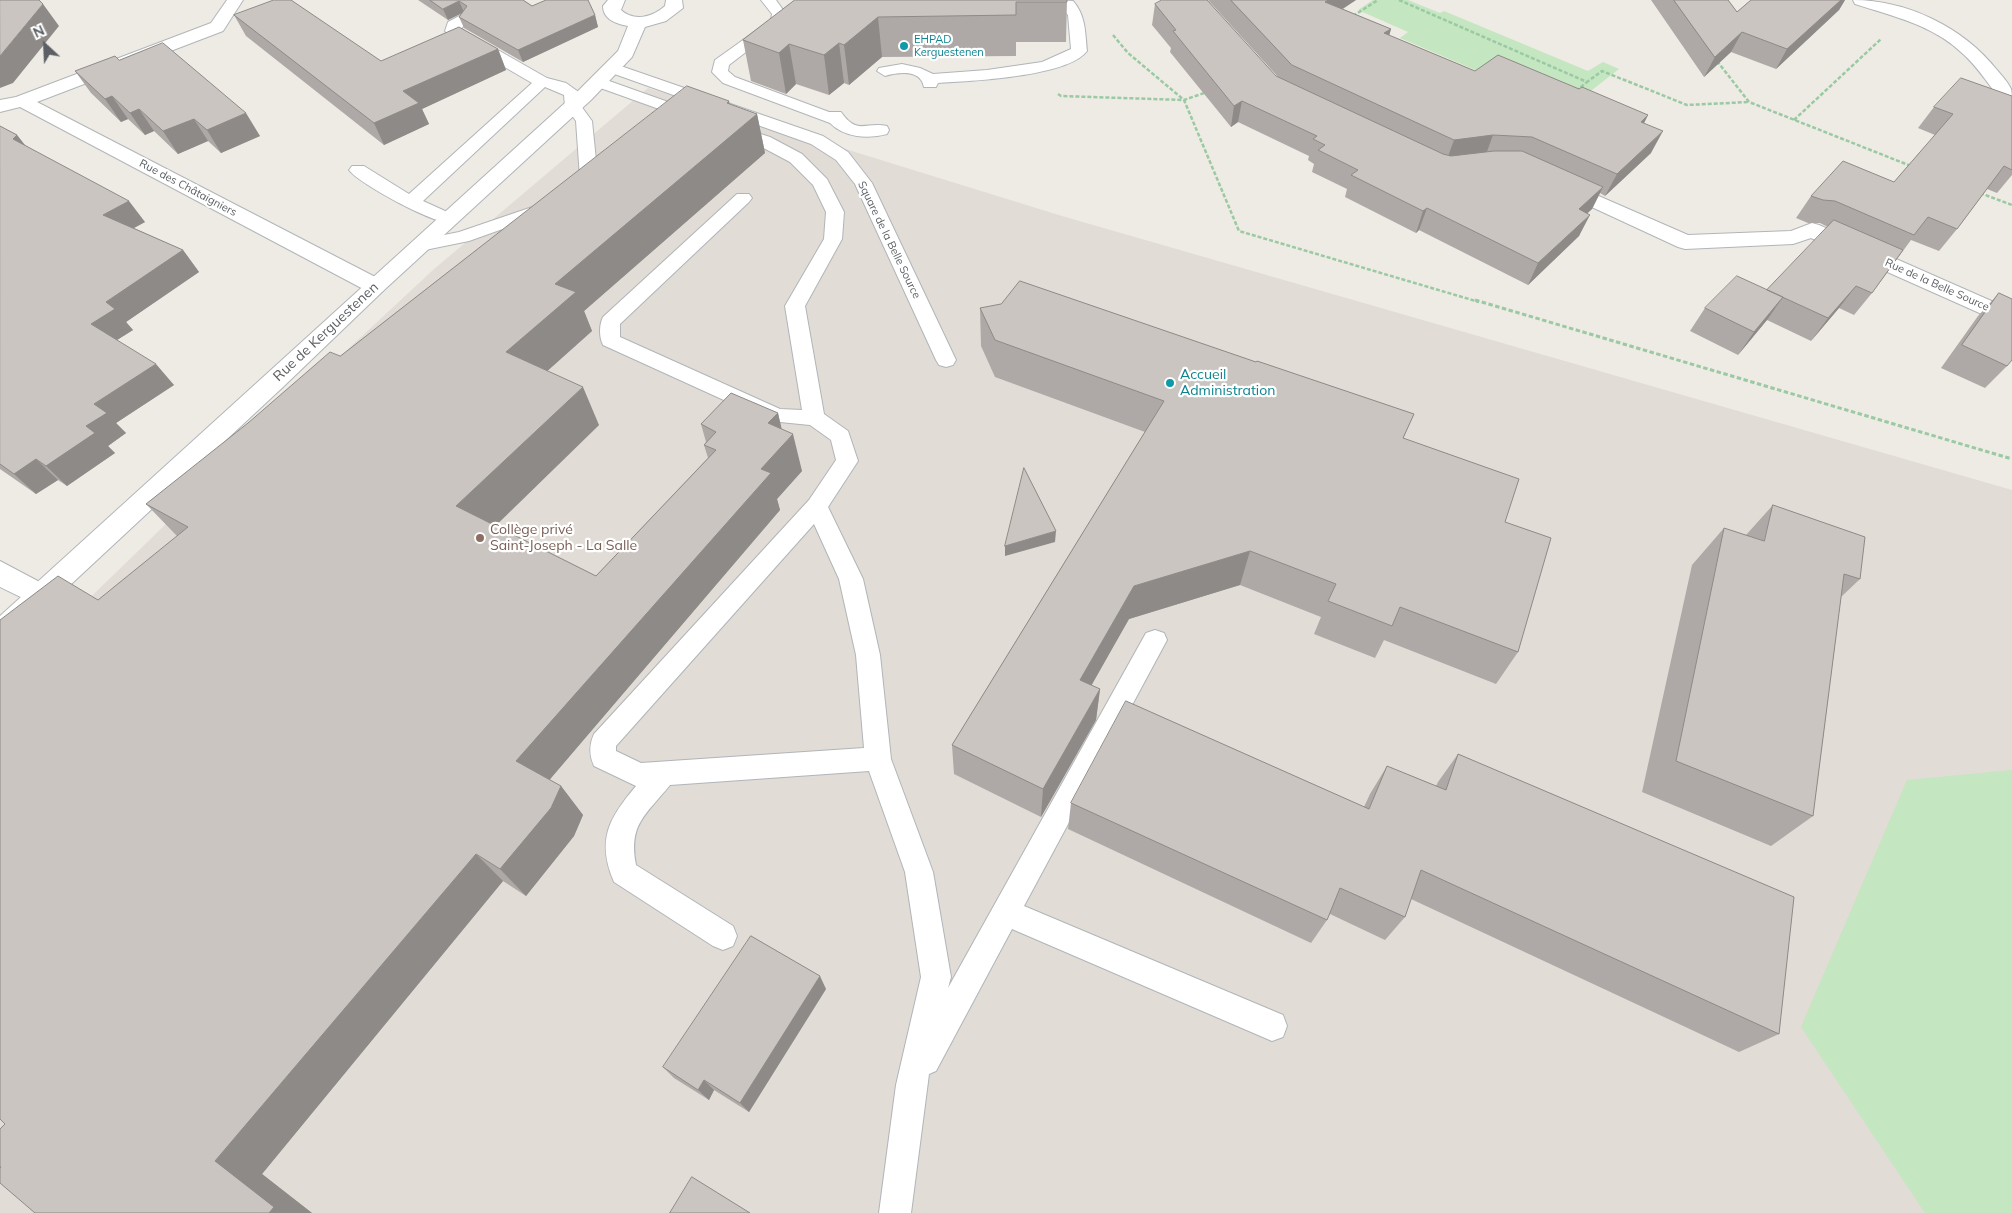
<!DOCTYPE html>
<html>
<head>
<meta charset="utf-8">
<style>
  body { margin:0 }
  #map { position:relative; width:2012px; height:1213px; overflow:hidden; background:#eeebe4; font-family:Mulish,sans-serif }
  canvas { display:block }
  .north { position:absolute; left:20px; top:20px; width:50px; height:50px; -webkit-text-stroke:4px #fff; paint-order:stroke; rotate:335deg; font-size:14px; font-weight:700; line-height:20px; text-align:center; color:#5c6064 }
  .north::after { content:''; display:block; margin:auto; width:18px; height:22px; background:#5c6064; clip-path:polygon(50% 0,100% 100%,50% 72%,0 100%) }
</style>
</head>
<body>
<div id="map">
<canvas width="2012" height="1213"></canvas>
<div class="north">N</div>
</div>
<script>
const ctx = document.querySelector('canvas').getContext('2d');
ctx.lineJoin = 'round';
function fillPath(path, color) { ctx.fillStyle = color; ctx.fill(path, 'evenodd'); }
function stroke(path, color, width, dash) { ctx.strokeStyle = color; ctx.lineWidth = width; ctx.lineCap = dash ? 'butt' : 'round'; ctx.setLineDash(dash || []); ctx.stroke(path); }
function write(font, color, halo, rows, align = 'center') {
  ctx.font = font + ' Mulish,sans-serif'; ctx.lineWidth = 4.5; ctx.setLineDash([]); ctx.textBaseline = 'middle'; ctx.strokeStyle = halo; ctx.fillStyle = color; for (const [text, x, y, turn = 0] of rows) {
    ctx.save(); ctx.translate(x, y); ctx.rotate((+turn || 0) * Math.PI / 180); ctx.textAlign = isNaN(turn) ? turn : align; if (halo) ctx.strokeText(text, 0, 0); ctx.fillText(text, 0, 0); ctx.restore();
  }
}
const education = new Path2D(`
  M648 88 1062 216 2012 490V1213H0V685L303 391 433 270Z`);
const green = new Path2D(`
  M1373 0H1408L1440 13 1444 11 1588 71 1603 62 1619 69 1583 97 1499 80 1400 38 1408 32 1358 10Z
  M2012 770V1213H1925L1801 1027 1907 780Z`);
const pathFar1 = new Path2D(`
  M1399 0 1587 82 1602 71 1687 105 1749 102
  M1353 16 1378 0
  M1113 35 1128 53 1184 100 1239 231 1479 302
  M1717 61 1749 102 1911 166
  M1576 91 1587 82
  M1058 94 1061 96 1184 100 1207 92
  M1794 120 1881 39
  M1980 193 2012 205`);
const path = new Path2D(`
  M1475 300 2012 459`);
const service = new Path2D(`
  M761 0H776L786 14 785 22 729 65 728 71 735 77 829 112H841C858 136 865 121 887 126L889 130 887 134C868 139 845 138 830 123L723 83 712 72 715 60 771 20 772 14Z
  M1054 0 1073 1C1086 16 1085 32 1087 51 1068 77 969 81 938 83L936 87H924C923 85 923 82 921 80 914 70 895 73 885 76L877 71 879 68 902 64 920 68 933 74 987 70 1042 62 1071 49 1068 15Z
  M463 14 470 18 461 29 547 78 566 83 580 93 581 106 592 121 598 180C591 189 583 195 572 193L569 189 580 178 576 121 565 106 564 95 545 87 423 201 454 215 457 219 454 223C439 227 359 184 349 170L352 166H364L409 194 532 83 448 34 445 31 448 22Z
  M612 63 823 136 848 152 872 183 956 360 953 365 946 367 939 365 936 360 855 184 836 160 811 144 606 71 604 68 606 65Z
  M598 77 699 113 701 116 699 119H687L592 85 590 82 592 79Z
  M732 125 770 137 802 154 827 179 844 212 842 239 805 306 824 414 848 431 858 461 828 507 863 579 880 655 891 759 933 872 951 977 948 988 1146 633 1155 630 1164 633 1167 640 1024 906 1283 1015 1287 1026 1283 1037 1272 1041 1012 929 936 1071 929 1074 911 1213H879L896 1085 921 977 905 872 869 771 670 785C646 815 628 824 636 865L733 926 737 936 733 946 723 950 713 946 614 882C596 840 609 818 636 786L594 766C589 755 589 745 594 734L809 500 836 460 831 440 810 425 770 421 603 345C599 337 599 325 603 317L737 194H749L752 198 749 202 620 324V337L780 409 802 410 785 306 824 239 826 212 813 185 790 162 758 145 726 134 724 130 726 126ZM814 524 839 579 856 655 864 748 641 763 616 751V746Z
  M547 202 553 203 556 207 553 211 469 241 420 251 414 249 411 245 414 241 459 232Z`);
const minor = new Path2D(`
  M227 0H243L223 31 37 102 383 281 386 286 383 291 375 293 367 291 20 107 0 112V100L16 97 211 23Z
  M1853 0C1907 0 1963 27 1997 70 2002 76 2008 82 2011 89 2012 93 2012 102 2012 108L2005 106C1991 88 1979 68 1962 53 1933 25 1892 16 1855 4Z
  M1562 180 1688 235 1791 231 1812 223 1819 225 1996 303 2012 306V320L1984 315 1811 238 1793 244 1685 249 1678 247 1555 190 1552 186 1555 182Z
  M0 561 51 588 55 596 51 604 41 607 0 587Z`);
const secondary = new Path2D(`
  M608 0H625L621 10C634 22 653 17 665 6L666 0H682L683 8 666 21 645 27 632 57 591 100 383 291 283 387 10 641 0 645V616L577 92 618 51 628 26C616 24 603 19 603 6Z`);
const wall = new Path2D(`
  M418 0H523L532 6 595 15 598 27 523 62 464 28 459 17 462 13 448 20Z
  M795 0H1067L1066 42H1016V56L882 57 849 85 844 83 829 95 796 84 786 94 751 81 743 40Z
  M1208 0H1356L1343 9 1391 29 1389 35 1475 71 1579 89 1648 115 1644 123 1651 153 1605 196 1600 193 1592 209 1587 213 1579 236 1528 285 1419 230 1416 233 1345 197 1347 189 1312 172 1314 164 1308 160 1309 156 1238 122 1231 127 1170 52 1171 48 1152 25 1155 4 1279 78Z
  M1651 0H1728L1737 12 1751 0H1845L1839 10 1776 69 1731 52 1704 77Z
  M234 15 381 61 498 49 506 70 422 109 429 124 384 145 246 36Z
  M119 60 260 136 221 153 208 141 178 154 154 131 145 135 128 119 121 122 91 93 75 71Z
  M2012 96V175L1997 193 1987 189 1957 229 1939 251 1911 240 1872 293 1854 315 1839 308 1811 341 1767 320 1738 355 1690 331 1705 308 1767 290 1828 227 1820 223H1808L1796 218 1811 196 1894 182 1935 135 1918 128 1934 107Z
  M730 104 757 114 765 153 584 311 592 331 547 371 599 425 495 526 596 576 708 458 704 445 706 442 701 424 778 413 781 429 802 471 777 499 780 510 549 780 561 786 583 815 574 836 526 896 503 881 262 1174 312 1213H35L1 1167 5 1124 177 536 146 504 340 356Z
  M0 126 17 135 25 145 145 222 134 228 183 250 199 272 126 322 133 330 117 340 174 385 116 423 126 433 108 446 115 453 67 486 58 480 36 494 0 469Z
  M1999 293 2007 366 1985 388 1941 368 1978 316Z
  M980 308 1256 362 1414 414 1403 439 1505 522 1518 652 1496 684 1384 640 1375 658 1314 634 1321 617 1240 585 1129 619 1091 685 1100 689 1096 720 1041 817 954 774 952 745 1145 432 995 377 981 346Z
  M1773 505 1860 579 1841 597 1813 816 1771 846 1642 792 1692 565 1724 528 1746 535Z
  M1458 754 1779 1034 1739 1052 1411 899 1405 917 1385 940 1330 914 1327 920 1311 943 1068 829 1071 803 1364 807 1370 794 1387 766 1436 786 1438 782Z
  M826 989 749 1112 714 1090 709 1100 674 1078 663 1067Z`);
const shadedWall = new Path2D(`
  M1328 0H1356L1320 23 1325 2Z
  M1841 0H1845L1839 10 1776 69 1787 49Z
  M459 1 464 12 448 20 443 9Z
  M43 4 59 26 13 83 0 88V56Z
  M595 15 598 27 523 62 518 50Z
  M878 17 882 57 849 85 844 45Z
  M1391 29 1385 51 1384 33Z
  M1742 32 1731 52 1704 77 1715 57Z
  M839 43 844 83 829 95 824 55Z
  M789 44 796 84 786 94 779 53Z
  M498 49 506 70 422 109 429 124 384 145 374 123 403 91Z
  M112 96 128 119 121 122 105 99Z
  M729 101 736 132 757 114 765 153 584 311 592 331 525 391 506 352 555 284Z
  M1242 101 1238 122 1231 127 1234 106Z
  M139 109 154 131 145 135 130 113Z
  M246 113 260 136 221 153 207 130Z
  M1648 115 1637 137 1641 122Z
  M194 119 208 141 178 154 163 131Z
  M1663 131 1651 153 1605 196 1617 174Z
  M17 135 34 157 13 139Z
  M1493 135 1485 157 1446 162 1454 140Z
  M1603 187 1592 209 1569 231 1579 209Z
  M129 201 145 222 119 236 103 215Z
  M1427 208 1419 230 1416 233 1423 211Z
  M1590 215 1579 236 1528 285 1538 263Z
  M183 250 199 272 126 322 133 330 109 345 91 324 106 302Z
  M1856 286 1839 308 1811 341 1828 318Z
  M1783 297 1767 320 1738 355 1754 332Z
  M156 364 174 385 116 423 126 433 108 446 115 453 67 486 46 466 86 426 94 404Z
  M583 387 599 425 479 542 456 506Z
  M778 413 785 443 793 434 802 471 777 499 780 510 540 791 516 761 761 469 768 423Z
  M36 459 58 480 36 494 14 474Z
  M1056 531 1055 542 1005 556V546Z
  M1250 551 1240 585 1129 619 1077 711 1080 680 1134 586Z
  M1100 689 1096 720 1041 817 1043 789Z
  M561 786 583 815 574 836 526 896 500 869Z
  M476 854 503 881 262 1174 312 1213H269L215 1161Z
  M820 976 826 989 749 1112 740 1103Z
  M704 1080 714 1090 709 1100 698 1090Z`);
const building = new Path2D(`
  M0 0H39L43 4 0 56Z
  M274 0H291L381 61 459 27 498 49 403 91 419 103 374 123 234 15Z
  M430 0H523L532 6 546 0H588L595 15 518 50 459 17 467 6 459 1 443 9Z
  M795 0H1067V2H1016V15L878 17 844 45 839 43 824 55 789 44 779 53 743 40Z
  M1162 0H1207L1276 76 1443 154 1451 156 1494 151H1522L1603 187 1579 209 1590 215 1538 263 1427 208 1423 211 1351 175 1358 170 1318 150 1325 145 1313 139 1317 136 1242 101 1234 106 1173 31 1176 30 1155 4Z
  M1231 0H1328L1325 2 1391 29 1384 33 1475 71 1498 55 1579 89 1582 87 1648 115 1641 122 1663 131 1617 174 1532 137 1493 135 1454 140 1292 65Z
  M1674 0H1728L1737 12 1751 0H1841L1787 49 1742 32 1715 57Z
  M163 43 246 113 207 130 194 119 163 131 139 109 130 113 112 96 105 99 75 71 115 56 119 60Z
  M1961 78 2012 96V170L2004 166 1957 229 1928 217 1914 235 1835 201 1823 200 1811 196 1843 161 1894 182 1953 114 1934 107Z
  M687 86 729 101 727 103 757 114 555 284 576 292 506 352 583 387 456 506 596 576 716 450 704 445 716 432 701 424 731 393 778 413 768 423 793 434 761 469 771 473 516 761 561 786 551 808 500 869 476 854 215 1161 274 1207 269 1213H35L0 1183V1168L1 1167H0V1129L5 1124 0 1119V620L58 576 98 600 188 527 146 504 248 423 330 352 340 356Z
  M0 126 17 135 13 139 129 201 103 215 183 250 106 302 115 309 91 324 156 364 94 404 107 413 86 426 95 433 46 466 36 459 14 474 0 464Z
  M1834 220 1903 250 1872 293 1856 286 1828 318 1767 290Z
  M1737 276 1783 297 1754 332 1705 308Z
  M1020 281 1256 362 1257 361 1414 414 1403 438 1519 479 1505 522 1551 538 1518 652 1400 607 1392 626 1328 601 1336 584 1250 551 1134 586 1080 680 1100 689 1043 789 952 745 1164 401 995 340 980 308 1001 304Z
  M1999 293 2012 299V360L2007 366 1962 345Z
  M1024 468 1056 531 1005 546Z
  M1773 505 1865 537 1860 579 1844 574 1813 816 1676 761 1724 528 1764 541Z
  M1126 701 1369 809 1387 766 1446 790 1458 754 1794 897 1779 1034 1421 870 1405 917 1340 888 1327 920 1071 803Z
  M751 936 820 976 740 1103 704 1080 698 1090 663 1067Z
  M692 1177 750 1213H670Z`);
const markers = [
  [904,46,5,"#0f9aa8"],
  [1170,383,5,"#0f9aa8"],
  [480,538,5,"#8d6e63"]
];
const farCulturenames = [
  ["EHPAD",914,40],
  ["Kerguestenen",914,53]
];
const farStreetnames = [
  ["Rue des Châtaigniers",188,188,28],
  ["Square de la Belle Source",889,240,64],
  ["Rue de la Belle Source",1937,285,24]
];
const streetNames = [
  ["Rue de Kerguestenen",326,332,-43]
];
const cultureNames = [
  ["Accueil",1180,375],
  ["Administration",1180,391]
];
const educationNames = [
  ["Collège privé",490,530],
  ["Saint-Joseph - La Salle",490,546]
];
fillPath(education, '#e1dcd5');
fillPath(green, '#c4e6c0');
stroke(service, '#b1b5b9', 2);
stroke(minor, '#b1b5b9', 2);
stroke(secondary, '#b0b4b9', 2);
stroke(pathFar1, '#9ac9a3', 2.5, [4, 2]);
stroke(path, '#9ac9a3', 3, [4.5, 2.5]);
fillPath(service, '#fff');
fillPath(minor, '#fff');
fillPath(secondary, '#fff');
fillPath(wall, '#aea9a6');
fillPath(shadedWall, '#8d8a87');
fillPath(building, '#cac5c1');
stroke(building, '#8d8a87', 1);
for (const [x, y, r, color] of markers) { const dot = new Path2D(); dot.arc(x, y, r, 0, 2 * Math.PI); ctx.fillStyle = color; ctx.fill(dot); stroke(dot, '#fff', 2); }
write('11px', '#0d838f', '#fff', farCulturenames, 'left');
write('11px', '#5c6064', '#fff', farStreetnames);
write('14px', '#5c6064', '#fff', streetNames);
write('14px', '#0d838f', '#fff', cultureNames, 'left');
write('14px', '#785e54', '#fff', educationNames, 'left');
</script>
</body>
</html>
